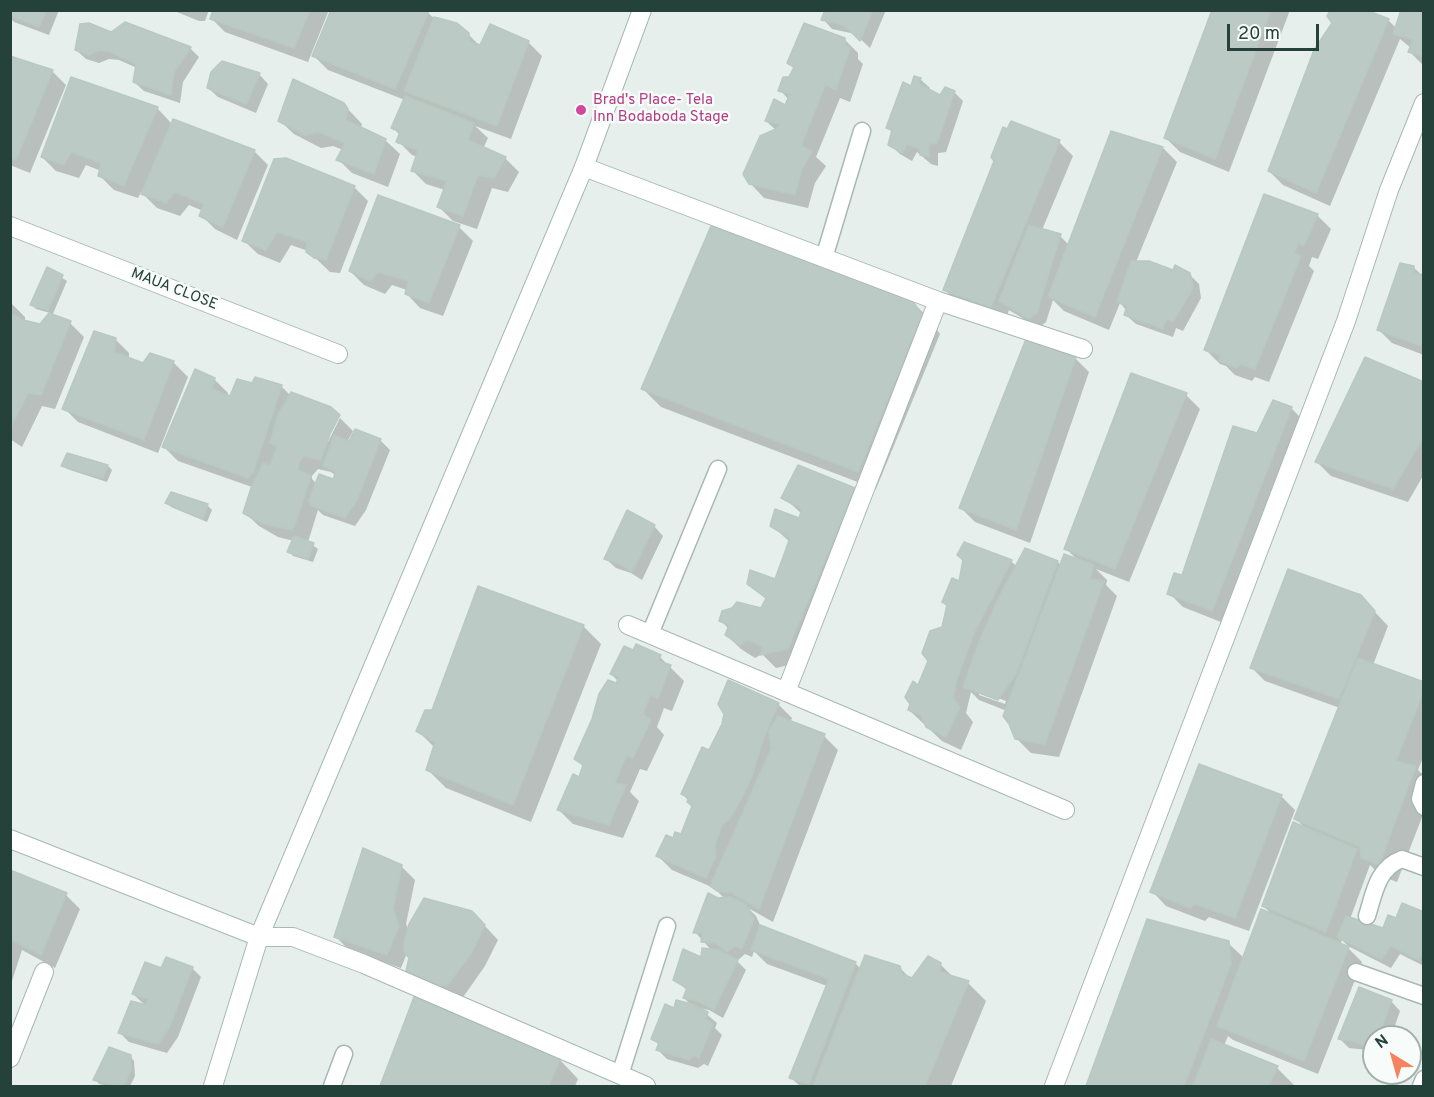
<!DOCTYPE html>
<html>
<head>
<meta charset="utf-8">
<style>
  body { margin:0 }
  #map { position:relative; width:1434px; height:1097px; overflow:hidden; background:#e6efeb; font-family:Overpass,sans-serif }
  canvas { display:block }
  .frame { position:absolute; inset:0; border:12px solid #24423a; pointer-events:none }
  .north { position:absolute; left:1362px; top:1025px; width:60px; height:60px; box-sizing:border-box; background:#f7fbf9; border:2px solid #a3b1ad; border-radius:50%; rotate:323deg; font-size:16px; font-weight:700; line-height:24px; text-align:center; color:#24423a }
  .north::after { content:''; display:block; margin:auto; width:21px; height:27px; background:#f4845f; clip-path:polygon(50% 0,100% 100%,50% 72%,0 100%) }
  .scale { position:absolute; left:1227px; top:24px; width:92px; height:27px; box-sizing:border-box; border:3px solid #24423a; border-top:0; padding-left:8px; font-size:18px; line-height:21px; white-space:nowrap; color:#24423a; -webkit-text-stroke:4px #f7fbf9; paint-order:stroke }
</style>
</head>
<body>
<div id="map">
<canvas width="1434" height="1097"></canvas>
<div class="frame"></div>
<div class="north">N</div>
<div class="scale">20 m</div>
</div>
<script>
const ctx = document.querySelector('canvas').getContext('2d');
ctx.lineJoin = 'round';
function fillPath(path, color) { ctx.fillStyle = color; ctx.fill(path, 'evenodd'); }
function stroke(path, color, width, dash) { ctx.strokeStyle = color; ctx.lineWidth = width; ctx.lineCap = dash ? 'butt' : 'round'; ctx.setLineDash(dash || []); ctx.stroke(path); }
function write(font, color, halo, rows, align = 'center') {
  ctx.font = font + ' Overpass,sans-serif'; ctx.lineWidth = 5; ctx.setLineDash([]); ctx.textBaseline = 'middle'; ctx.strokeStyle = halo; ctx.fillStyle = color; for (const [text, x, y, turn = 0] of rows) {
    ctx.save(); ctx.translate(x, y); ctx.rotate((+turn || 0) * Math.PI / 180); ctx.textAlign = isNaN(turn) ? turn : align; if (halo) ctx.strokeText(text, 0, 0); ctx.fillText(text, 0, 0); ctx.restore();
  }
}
const shadow = new Path2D(`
  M10 10H59L49 35 14 22 10 18Z
  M172 10H209L205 21H199Z
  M214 10H329L308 62 225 32 211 18Z
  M333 10H389L396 13 397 10H424L434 18 468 34 481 47 528 42 542 56 511 139 475 126 488 138 483 149 505 158 519 172 508 192 492 188 477 229 453 221 439 207 445 190 426 184 412 170 417 157 412 155 398 141 401 136 392 127 405 100 328 70 314 56Z
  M826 10H886L870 48 855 34 832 29 823 19Z
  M1214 10H1290L1229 172 1180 152 1166 138Z
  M1424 10V66L1410 52 1411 48 1400 39 1330 206 1283 185 1269 171 1388 20 1396 28Z
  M125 24 190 48 199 57 183 82 180 103 144 91 134 82 137 68 119 60 109 59 99 63 86 59 76 50 111 34Z
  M844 39 858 53V59L863 64 850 102 840 98 816 157 826 166 815 183 808 208 764 198 750 183 777 131 766 121 786 107 789 100 780 90 790 79 795 69 789 63Z
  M10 57 52 71 66 85 30 173 10 165Z
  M259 74 268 84 256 113 218 97 208 88Z
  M920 79 930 88 929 91 941 97 954 92 963 101 946 152 938 153V166L931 164 917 152 912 161 900 154 890 145 893 133 888 128 911 88Z
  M343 104 362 124 361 128 385 140 400 154 388 187 352 173 338 159 343 150 333 146 321 148 294 134 279 120Z
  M157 108 172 124 254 151 268 165 237 240 215 229 201 215 203 211 189 205 180 216 157 208 141 192 138 198 114 190 100 176 101 171 86 165 79 178 56 171 42 157Z
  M1111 132 1163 148 1177 162 1136 262 1189 274 1199 284 1201 298 1183 331 1176 328 1173 337 1136 324 1126 315 1127 311 1120 303 1109 330 1064 311 1053 300 1046 322 1039 328 1009 310 1005 320 959 304 945 290 1059 142 1073 156 1042 230 1060 236 1069 245Z
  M354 187 368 201 340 273 330 272 308 251 291 245 280 263 258 254 243 240Z
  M379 197 459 227 473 241 443 316 420 308 406 293 407 290 392 285 385 294 364 285 350 271Z
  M1317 215 1331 229 1318 259 1312 257 1309 266 1314 271 1269 382 1255 377 1252 381 1235 375 1226 366 1220 364 1206 350Z
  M1413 267 1424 277V355L1392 343 1378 329Z
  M48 269 67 281 52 316 70 323 84 337 55 409 42 406 22 447 10 439V302L25 317V322L40 326 50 313 36 309 32 305Z
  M912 301 930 320 940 334 876 489 661 407 643 389Z
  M115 339 129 353V359L144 365 151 354 174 363 188 377 158 453 78 422 64 408Z
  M1075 358 1089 372 1030 543 975 522 961 508Z
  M1131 375 1186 395 1200 409 1129 582 1096 569 1107 580 1106 585 1117 596 1059 757 1031 753 1016 738 1007 711 979 700 971 692 966 713 973 722 961 750 942 741 909 710 960 583 1011 561 1017 567 1058 562 1061 566 1078 560 1066 549ZM979 691 1006 701 1005 704 979 695Z
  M214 379 228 393 227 397 231 398 253 385 281 386 291 396 330 408 339 417H337L325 440 328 442 340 418 353 431 347 442 380 440 390 450 366 510 355 526 323 515 318 510 308 542 318 549 313 562 293 556 289 551 294 541 278 537 259 526 244 512 252 487 178 461 164 447ZM318 469 331 472 336 476 334 481 317 484 312 479V476Z
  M1424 383V474L1408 502 1331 476 1317 462Z
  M1291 408 1305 422 1226 624 1183 607 1169 593 1183 577 1257 435Z
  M63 465 108 466 112 470 107 482 67 469Z
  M854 489 868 503 802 662 776 668 762 654 755 658 741 649 726 635 729 629 721 621 762 610 767 600 749 583 776 581 790 542 772 526 800 520 802 514 783 497Z
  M171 494 208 506 212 510 207 522 171 507 167 502Z
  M654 526 663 536 642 580 631 573 616 568 606 559Z
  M1374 611 1388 626 1373 665 1424 684V755L1418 770 1424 776V812L1397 882 1381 876 1370 865 1350 919 1384 930 1397 920 1424 914V966L1400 954 1391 968 1348 946 1342 940 1340 945 1348 948 1362 962 1318 1074 1233 1040 1228 1036 1224 1046 1277 1068 1295 1086H1088L1148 921 1228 943 1244 958 1274 916 1263 906 1306 829 1296 819 1340 708 1265 681 1251 667Z
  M583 626 601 644 531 822 446 788 428 770 435 748 418 731 433 712Z
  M636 646 660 657 684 681 672 711 664 708 657 727 664 735 647 771 640 769 630 792 639 801 623 838 573 824 559 810 580 779 584 767 576 759 618 681 611 674 634 652Z
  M778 704 792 718 790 723 824 736 838 750 773 922 748 908 756 916 761 927 855 963 861 969 899 967 911 979 940 964 955 979 968 983 986 1001 951 1086H800L790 1077 827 986 767 964 754 951 752 957 745 954 737 961 746 970 723 1018 709 1010 699 1008 717 1023 715 1028 722 1035 708 1066 704 1064 698 1068 667 1059 658 1050 660 1046 653 1039 675 1010 691 1005 684 998 688 991 675 980 712 951 695 932 718 900 725 899 714 888 672 870 658 856 674 840 682 836 693 807 683 794 709 752Z
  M1281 796 1295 810 1249 931 1209 917 1205 921 1166 906 1152 891Z
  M401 866 415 880 406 924 409 931 472 912 498 940 485 966 461 1000 421 984 407 970 410 958 407 953 401 968 350 951 336 937Z
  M10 872 66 895 80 909 55 968 22 950 10 987Z
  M192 968 201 977 178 1037 167 1053 129 1042 120 1033 146 1006 133 994 161 970Z
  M415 999 560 1060 578 1079 575 1086H381Z
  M1391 1001 1400 1011 1391 1037H1374V1054L1367 1050 1349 1048 1340 1039Z
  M130 1056 134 1061 135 1076 130 1086H109L99 1084 95 1079Z`);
const building = new Path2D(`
  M10 10H46L39 27 10 16Z
  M213 10H310L294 48 210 19Z
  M331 10 429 11 395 89 312 56Z
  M825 10H873L860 41 844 25 821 20Z
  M1212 10H1271L1215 159 1164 138Z
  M1330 10H1366L1389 19 1316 193 1268 171 1314 50 1332 23 1327 16Z
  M1401 10H1424V50L1421 56 1408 52 1413 40 1393 34Z
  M434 17 457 23 469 33V41L480 45 490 24 529 41 497 126 404 91Z
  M125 22 191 47 174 72 171 95 133 82 136 64 108 51 99 50 89 55 75 50 80 24 89 23 111 32Z
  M804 23 845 38V45L850 48 836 89 825 85 801 146 812 151 802 169 795 195 749 184 743 174 760 136 776 129 780 124 765 121 774 99 785 105 790 94 778 91 783 77H789L794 67 787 63Z
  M10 56 53 70 16 160 10 158Z
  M222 61 260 73 246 104 207 88 211 72Z
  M914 76 921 78 919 84 940 95 945 87 955 91 937 143 929 144V157L920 155V149L907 144 903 153 888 145 892 130 886 128 903 82 911 86Z
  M71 77 158 107 124 185 98 176 101 163 71 152 64 165 41 157Z
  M293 79 344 103 348 109 346 120 386 139 374 174 336 160 345 143 318 132 305 135 278 121Z
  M405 96 474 123 468 140 506 157 494 178 478 175 463 216 437 207 447 181 411 171 418 150 396 142 400 132 391 128Z
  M173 119 255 150 223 227 199 216 204 204 175 192 166 203 141 194Z
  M1011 121 1060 140 991 307 943 290 994 161 991 157 1003 127 1007 129Z
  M1111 131 1163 147 1095 317 1048 297Z
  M286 158 355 186 326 260 314 258 306 252 307 242 277 232 266 250 242 241 274 159Z
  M1264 194 1318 214 1304 246 1298 244 1294 253 1301 256 1255 369 1240 364 1237 368 1219 361 1220 355 1204 350Z
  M378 195 460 225 429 303 405 294 408 281 378 272 370 281 349 271Z
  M1029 225 1061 234 1037 313 1029 319 999 301Z
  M711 226 912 300 922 315 858 472 641 389Z
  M1131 261H1149L1173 270 1175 265 1190 273 1193 288 1173 322 1166 319 1163 329 1124 315 1127 306 1117 302Z
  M1400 263 1414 266V273L1424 275V347L1377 330Z
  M47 267 63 275 48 310 30 305Z
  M10 301 11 314 23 320 40 324 49 313 71 321 41 395 28 393 10 429Z
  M94 331 116 338 114 352 143 363 150 353 174 361 144 440 62 409Z
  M1026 339 1076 357 1016 530 959 508Z
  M1365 357 1424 382V436L1393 489 1315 462Z
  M195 369 215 378 212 389 230 396 237 379 252 383 255 377 282 385 253 473 248 478 162 447Z
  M1131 373 1187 393 1115 569 1064 549Z
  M291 392 331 407 340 415 330 434 321 460 304 456 299 462 298 470 311 476 293 530 263 524 243 513 251 488 263 463 270 466 277 446 270 443 278 415Z
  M1273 400 1292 407 1212 611 1167 594 1174 573 1182 575 1233 426 1257 433Z
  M355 429 381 439 357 500 345 518 312 506 309 501 319 474 333 479 336 472 323 466 334 435 349 441Z
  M67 453 108 465 103 478 61 466Z
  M798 465 855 488 788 649 760 655 763 647 748 640 740 645 725 635 729 625 719 621 722 611 732 608 737 602 761 608 766 598 747 584 750 570 775 579 790 538 770 526 775 509 799 518 802 509 781 498Z
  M171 492 208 504 203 519 165 503Z
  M627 510 655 525 632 572 620 564 604 559Z
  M294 536 314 543 308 559 287 552Z
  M964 542 1012 560 975 631 957 679 953 698 960 707 946 737 926 727 921 715 908 710 910 704 905 697 913 681 918 685 928 661 922 653 930 631 942 627 947 605 942 602 952 578 959 581 963 560 957 555Z
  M1025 548 1058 561 1017 672 998 700 963 687 979 642 998 599Z
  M1064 554 1094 565 1090 579 1104 581 1045 744 1015 739 1009 724 1003 716Z
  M1288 569 1361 595 1375 611 1339 699 1250 668Z
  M478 586 584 625 513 805 426 770 435 742 416 731 425 710H432Z
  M636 644 661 655 658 661 671 665 658 698 650 695 643 714 651 720 633 758 626 756 615 783 626 785 609 825 557 810 573 774 579 777 583 765 574 759 592 719 599 694 608 680 616 683 619 677 610 674 624 646 633 650Z
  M1358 658 1424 682V690L1396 761 1416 766 1379 865 1361 858 1360 847 1294 819Z
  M728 680 779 703 764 737 752 776 742 798 730 819 722 825 715 845 716 856 706 878 656 856 666 835 673 838 675 832 681 834 692 806 687 802 689 798 681 794 702 747 709 750 722 724 724 714 718 704Z
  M778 716 825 734 759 909 732 893 717 891 710 886 771 749 769 731Z
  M1199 764 1282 795 1235 918 1195 904 1190 908 1150 892Z
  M1293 822 1357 849 1326 932 1262 906Z
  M363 848 402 865 393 909 399 926 387 955 334 937Z
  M10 870 67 893 41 955 10 939Z
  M708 893 718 898 730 897 747 905 754 919 742 949 735 946 727 952 715 943 701 942 702 933H693Z
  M424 898 472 911 485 925 472 952 447 986 439 985 406 971 409 958 404 952V942L409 924Z
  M1402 903 1424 912V948L1419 960 1391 946 1381 959 1337 937 1346 916 1383 928 1388 915 1396 918Z
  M1261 909 1349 947 1304 1061 1217 1026Z
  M1147 919 1229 941 1231 964 1184 1086H1086Z
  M760 925 856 962 809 1084 789 1078 829 979 751 950Z
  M702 948 718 950 738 960 714 1010 698 1001 683 998 687 988 673 980 683 949 701 957Z
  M865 955 900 966 902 974 912 978 928 956 941 963 940 972 969 981 925 1086H813Z
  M166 957 193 967 169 1028 158 1044 118 1033 131 1001 146 1005 148 999 132 994 145 962 161 968Z
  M1359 987 1392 1000 1378 1037H1374L1373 1051 1357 1042 1338 1039Z
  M414 997 560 1059 549 1086H380Z
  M676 1000 692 1004 708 1012 706 1019 713 1024 699 1058 694 1055 689 1060 656 1050 659 1043 651 1039 665 1004 674 1008Z
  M1211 1039 1278 1066 1269 1086H1193Z
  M109 1047 131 1055V1071L124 1086H116L93 1080Z`);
const lane = new Path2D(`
  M824 258 862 131
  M650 634 718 469
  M1424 783 1420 799 1424 807
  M1367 916C1374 894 1377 868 1402 859L1424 867
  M1356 972 1424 996
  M620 1075 667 926
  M332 1086 344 1054
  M1421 1086 1424 1079`);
const street = new Path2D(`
  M584 167 938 301 1083 349
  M10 226 338 354
  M628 625 1065 810
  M786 692 938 301
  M10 839 259 937H293L364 964 646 1086
  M10 1058 44 972
  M1054 1086 1346 321 1389 190 1424 103`);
const secondary = new Path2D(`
  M213 1086 259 937 584 167 642 10`);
const markers = [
  [581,110,6,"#d1479c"]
];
const hotelNames = [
  ["Brad's Place- Tela",593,101],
  ["Inn Bodaboda Stage",593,118]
];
const streetNames = [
  ["MAUA CLOSE",174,290,21]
];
fillPath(shadow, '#0003');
fillPath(building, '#bbcac4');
stroke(building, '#b8c9c2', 1.5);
stroke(lane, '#a8b8b2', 19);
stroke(street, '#a8b8b2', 20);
stroke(secondary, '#a4bbb3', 20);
stroke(lane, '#fff', 16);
stroke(street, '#fff', 18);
stroke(secondary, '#fff', 18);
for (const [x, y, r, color] of markers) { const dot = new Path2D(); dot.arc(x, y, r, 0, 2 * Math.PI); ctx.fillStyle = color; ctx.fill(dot); stroke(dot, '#f7fbf9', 2); }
write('15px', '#b23c85', '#f7fbf9', hotelNames, 'left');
write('15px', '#24423a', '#f7fbf9', streetNames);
</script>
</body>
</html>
